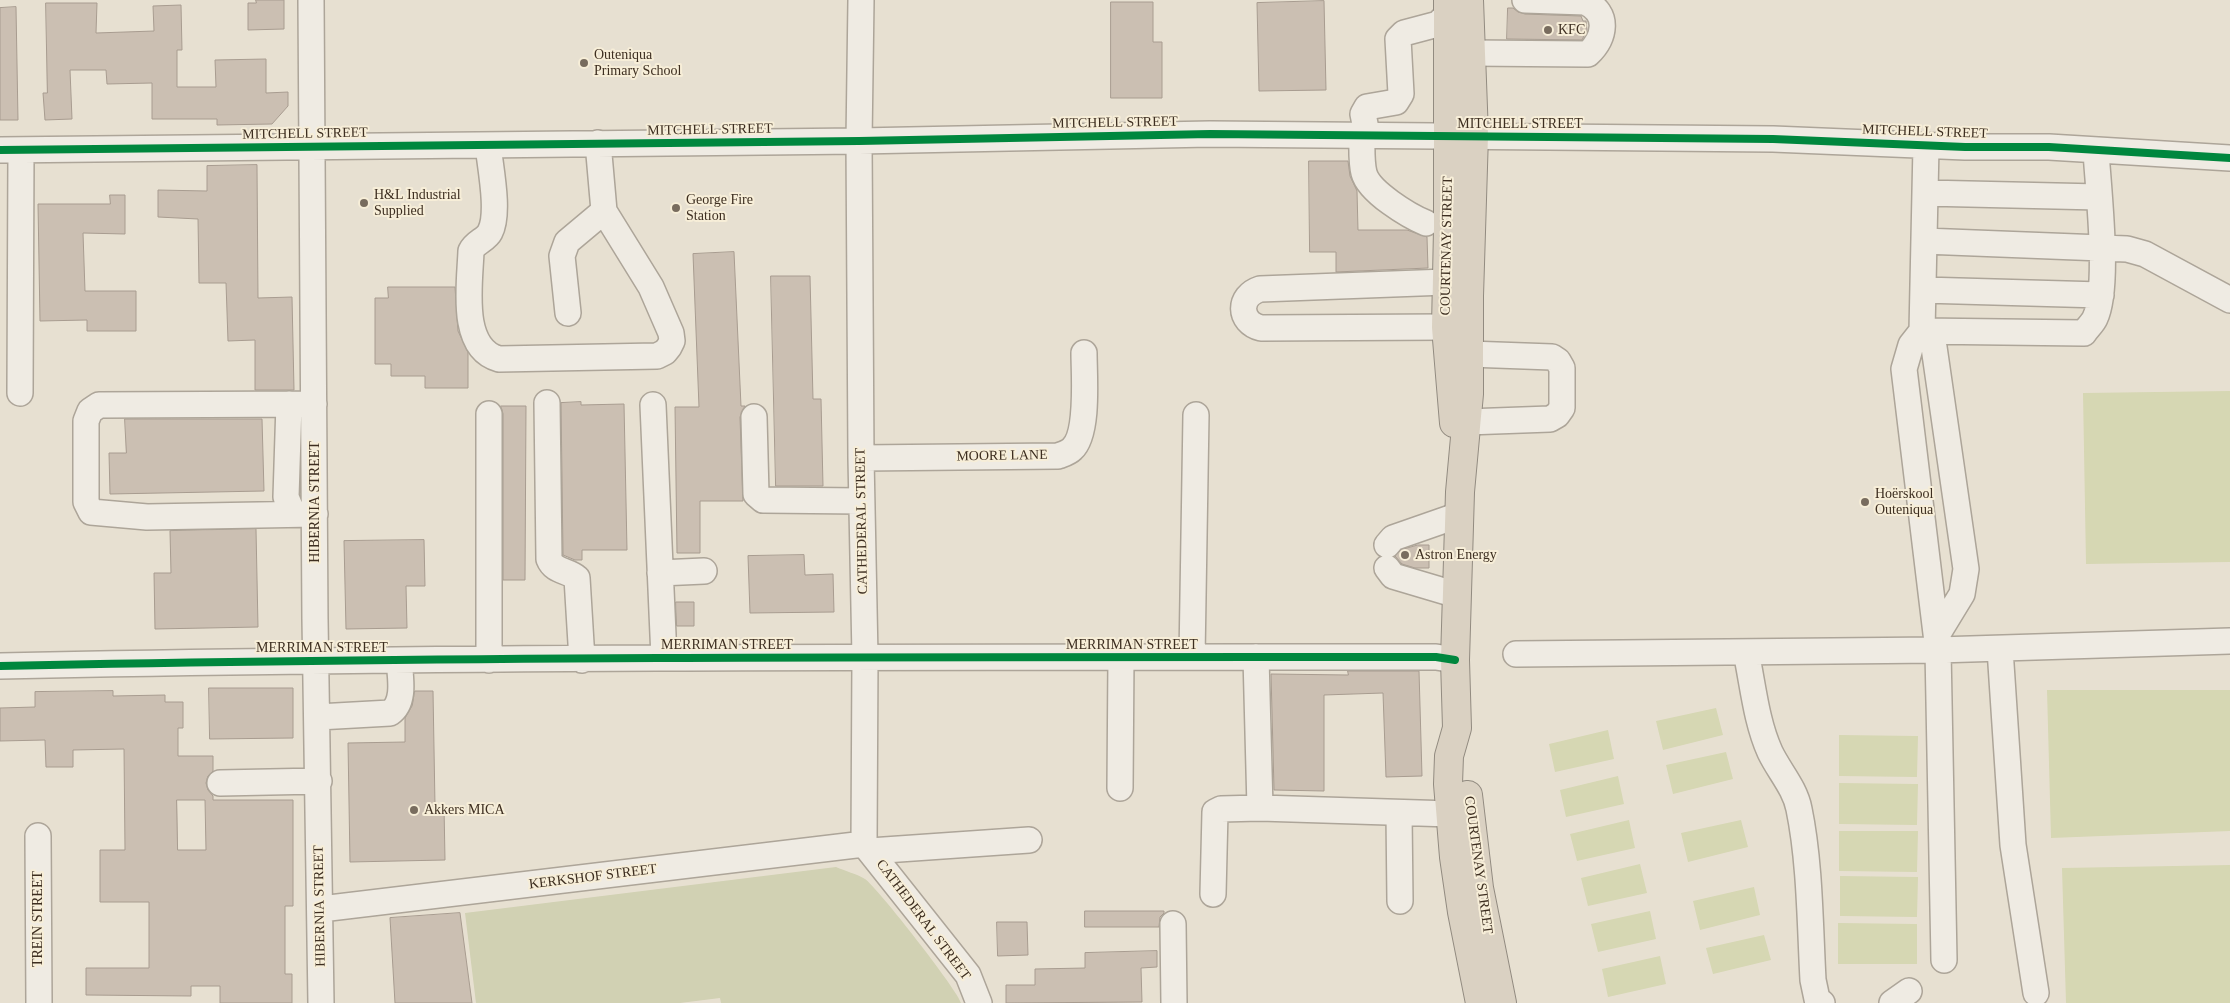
<!DOCTYPE html>
<html>
<head>
<meta charset="utf-8">
<style>
  body { margin:0 }
  canvas { display:block; background:#e7e0d1 }
</style>
</head>
<body>
<canvas width="2230" height="1003"></canvas>
<script>
const ctx = document.querySelector('canvas').getContext('2d');
ctx.lineJoin = 'round';
function fillPath(path, color) { ctx.fillStyle = color; ctx.fill(path, 'evenodd'); }
function stroke(path, color, width, dash) { ctx.strokeStyle = color; ctx.lineWidth = width; ctx.lineCap = dash ? 'butt' : 'round'; ctx.setLineDash(dash || []); ctx.stroke(path); }
function write(font, color, halo, rows, align = 'center') {
  ctx.font = font + ' Georgia,serif'; ctx.lineWidth = 4; ctx.setLineDash([]); ctx.textBaseline = 'middle'; ctx.strokeStyle = halo; ctx.fillStyle = color; for (const [text, x, y, turn = 0] of rows) {
    ctx.save(); ctx.translate(x, y); ctx.rotate((+turn || 0) * Math.PI / 180); ctx.textAlign = isNaN(turn) ? turn : align; if (halo) ctx.strokeText(text, 0, 0); ctx.fillText(text, 0, 0); ctx.restore();
  }
}
const green = new Path2D(`
  M2230 391V562L2086 564 2083 393Z
  M2047 690H2230V831L2051 838Z
  M1716 708 1723 735 1663 750 1656 721Z
  M1608 730 1614 759 1555 772 1549 744Z
  M1839 735 1918 736 1917 777 1839 776Z
  M1726 752 1733 779 1673 794 1666 765Z
  M1618 776 1624 804 1566 817 1560 790Z
  M1839 783 1918 784 1917 825 1839 824Z
  M1629 820 1635 848 1577 861 1570 834Z
  M1741 820 1748 847 1688 862 1681 833Z
  M1839 831H1918L1917 872 1839 871Z
  M1640 864 1647 893 1588 906 1581 878Z
  M2230 865V1003H2066L2062 868Z
  M1840 876 1918 877 1917 917 1840 916Z
  M1754 887 1760 915 1700 930 1693 901Z
  M1650 911 1656 939 1598 952 1591 924Z
  M1838 923 1917 924V964H1838Z
  M1764 935 1771 960 1713 974 1706 948Z
  M1660 956 1666 984 1608 997 1602 969Z`);
const cemetery = new Path2D(`
  M836 867C845 871 857 874 865 879 877 887 959 992 961 1003H721L720 998 680 1003H476L465 913Z`);
const building = new Path2D(`
  M256 0H284V29L248 30V3H256Z
  M1324 1 1326 90 1259 91 1257 3Z
  M1111 2H1153V42H1162V98H1111Z
  M46 3H97L96 33 154 31 153 6 181 5 182 50H177V87H216L215 60 266 59V93L288 92V106L272 124 217 125V119H152V83L107 84 106 70H70L72 119 45 120 43 93H47Z
  M16 7 18 120H0V8Z
  M1508 8H1513L1518 12 1525 14 1581 16 1583 21H1586L1587 30 1582 40 1507 39Z
  M1309 161H1348L1350 176 1357 191 1358 230H1407L1427 237 1428 268 1336 272V252H1310Z
  M257 165 258 298 292 297 294 390H255V340L228 341 226 283H199L198 219 158 217V190L207 191V166Z
  M110 195H125V234L83 233 85 291H136V331H87V320L40 321 38 204H110Z
  M734 252 741 406H745L740 417 743 501H700V553H677L675 407H699L693 254Z
  M771 276H810L813 399H821L823 486H776Z
  M388 287H455L458 331 468 352V388H425V376H391V364H375V298H388Z
  M581 402V405L624 404 627 550H582V560H575L563 555 561 403Z
  M501 406H526L525 580H503V414Z
  M125 419H262L264 491 110 494 109 453H126Z
  M256 529 258 627 155 629 154 573H171L170 531Z
  M424 540 425 586H406L407 628 346 629 344 541Z
  M1418 545H1429V568H1415L1402 564 1395 556 1401 550Z
  M804 555 805 575 833 574 834 612 750 613 748 556Z
  M676 602H694V626H677Z
  M1348 671H1419L1422 776 1386 777 1383 693 1324 695V791L1274 790 1271 674 1348 675Z
  M209 688H293V738L210 739Z
  M113 691V696L165 695V702H183V728H178V756H213V771L208 776 206 783 208 790 213 796V800H293V906H285V974H292V1003H220V986H191V996L86 995V968H149V902H100V850H125L124 749 73 750V767H46L45 740 0 741V708L35 707V692ZM177 800H205L206 850H178Z
  M415 691H433L435 806H444L445 860 350 862 348 743 405 742V718L412 706Z
  M1085 911H1164V913L1160 917 1159 927H1085Z
  M460 913 472 1003H395L390 918Z
  M997 922H1027L1028 955 998 956Z
  M1157 951V967L1141 968 1142 1002 1006 1003V985H1035V969L1085 968V953Z`);
const minor = new Path2D(`
  M311 0 315 619 321 1003
  M861 0 859 141 861 458 865 657 864 844 968 975 979 1003
  M1470 53 1588 54C1605 38 1610 13 1585 2L1525 0
  M1362 134C1362 146 1361 161 1364 173 1369 192 1409 216 1426 223
  M1367 134 1363 114 1367 107 1396 102 1401 94 1398 39 1404 33 1438 24 1448 14
  M488 145C490 166 500 213 490 232 486 240 475 242 471 251 470 283 459 348 499 359L657 356 665 352 669 347 672 341 671 333 651 287 604 211 598 143
  M1926 146 1922 331 1934 347 1966 569 1962 594 1937 635
  M0 150 859 141 1210 134 1773 139 1965 147H2049L2230 158
  M1925 193 2099 197
  M1924 241 2127 249 2145 254 2230 300
  M1923 290 2101 295
  M568 313 562 256 567 242 604 211
  M1446 327 1261 328C1238 322 1238 296 1260 289L1446 282
  M20 393 21 150
  M547 403 549 559C554 572 568 570 577 578L582 660
  M289 404 286 497 293 514
  M314 404 99 405 90 411 86 421V502L91 512 147 517 315 514
  M653 405 664 658
  M754 417 756 494 763 500 861 501
  M1467 422 1550 419 1557 415 1562 408V368L1558 361 1552 357 1469 354
  M861 458 1058 456C1063 454 1068 453 1072 449 1089 434 1084 375 1084 353
  M1387 545 1393 538 1459 515
  M1387 568 1393 576 1457 595
  M660 573 704 571
  M2000 649 2013 845 2036 993
  M1746 652C1753 685 1756 721 1770 752 1779 771 1795 788 1799 809 1810 862 1810 925 1813 980L1817 999 1822 1003
  M1516 654 1938 650 2230 641
  M1192 657 1196 415
  M1256 657 1260 808 1451 814
  M489 660V414
  M0 666C479 656 957 657 1436 657L1455 660
  M318 717 390 713C406 702 400 676 399 660
  M220 783 319 781
  M1120 788 1121 657
  M1399 814 1400 901
  M38 836 39 1003
  M870 851 1029 840
  M1213 894 1215 812 1221 809 1260 808
  M321 909 864 844
  M1173 924 1174 1003
  M1944 960 1938 650 1904 369 1911 345 1922 331 2084 333C2087 328 2093 323 2095 318 2110 287 2098 188 2096 151
  M1892 1003 1909 991`);
const highway = new Path2D(`
  M1448 0V228L1446 327 1454 423
  M1469 0 1474 135 1469 296V394L1460 492 1455 660 1457 728 1449 756 1448 784 1454 857 1462 912 1480 1003
  M1468 795 1479 888 1502 1003`);
const cycleway = new Path2D(`
  M0 150 859 141 1210 134 1773 139 1965 147H2049L2230 158
  M0 666C479 656 957 657 1436 657L1455 660`);
const markers = [
  [1548,30,5,"#786c5e"],
  [584,63,5,"#786c5e"],
  [364,203,5,"#786c5e"],
  [676,208,5,"#786c5e"],
  [1865,502,5,"#786c5e"],
  [1405,555,5,"#786c5e"],
  [414,810,5,"#786c5e"]
];
const poiNames = [
  ["KFC",1558,30],
  ["Outeniqua",594,55],
  ["Primary School",594,71],
  ["H&L Industrial",374,195],
  ["Supplied",374,211],
  ["George Fire",686,200],
  ["Station",686,216],
  ["Hoërskool",1875,494],
  ["Outeniqua",1875,510],
  ["Astron Energy",1415,555],
  ["Akkers MICA",424,810]
];
const streetNames = [
  ["MITCHELL STREET",1115,123,-1],
  ["MITCHELL STREET",1520,124],
  ["MITCHELL STREET",710,130,-1],
  ["MITCHELL STREET",1925,132,2],
  ["MITCHELL STREET",305,134,-1],
  ["COURTENAY STREET",1447,246,-89],
  ["MOORE LANE",1002,456,-1],
  ["HIBERNIA STREET",315,502,-90],
  ["CATHEDERAL STREET",862,521,-91],
  ["MERRIMAN STREET",727,645],
  ["MERRIMAN STREET",1132,645],
  ["MERRIMAN STREET",322,648],
  ["COURTENAY STREET",1478,865,82],
  ["KERKSHOF STREET",593,877,-7],
  ["HIBERNIA STREET",320,906,-91],
  ["TREIN STREET",38,919,-90],
  ["CATHEDERAL STREET",923,920,53]
];
fillPath(green, '#d6d7b3');
fillPath(cemetery, '#d1d1b3');
fillPath(building, '#cbbfb2');
stroke(building, '#a89c90', 1);
stroke(minor, '#ada599', 28);
stroke(highway, '#928b80', 30);
stroke(minor, '#efebe3', 25);
stroke(highway, '#dad1c2', 28);
stroke(cycleway, '#00873e', 8);
for (const [x, y, r, color] of markers) { const dot = new Path2D(); dot.arc(x, y, r, 0, 2 * Math.PI); ctx.fillStyle = color; ctx.fill(dot); stroke(dot, '#f7eed8', 2); }
write('14px', '#3d2e20', '#f7eed8', poiNames, 'left');
write('14px', '#3d2e20', '#f7eed8', streetNames);
</script>
</body>
</html>
